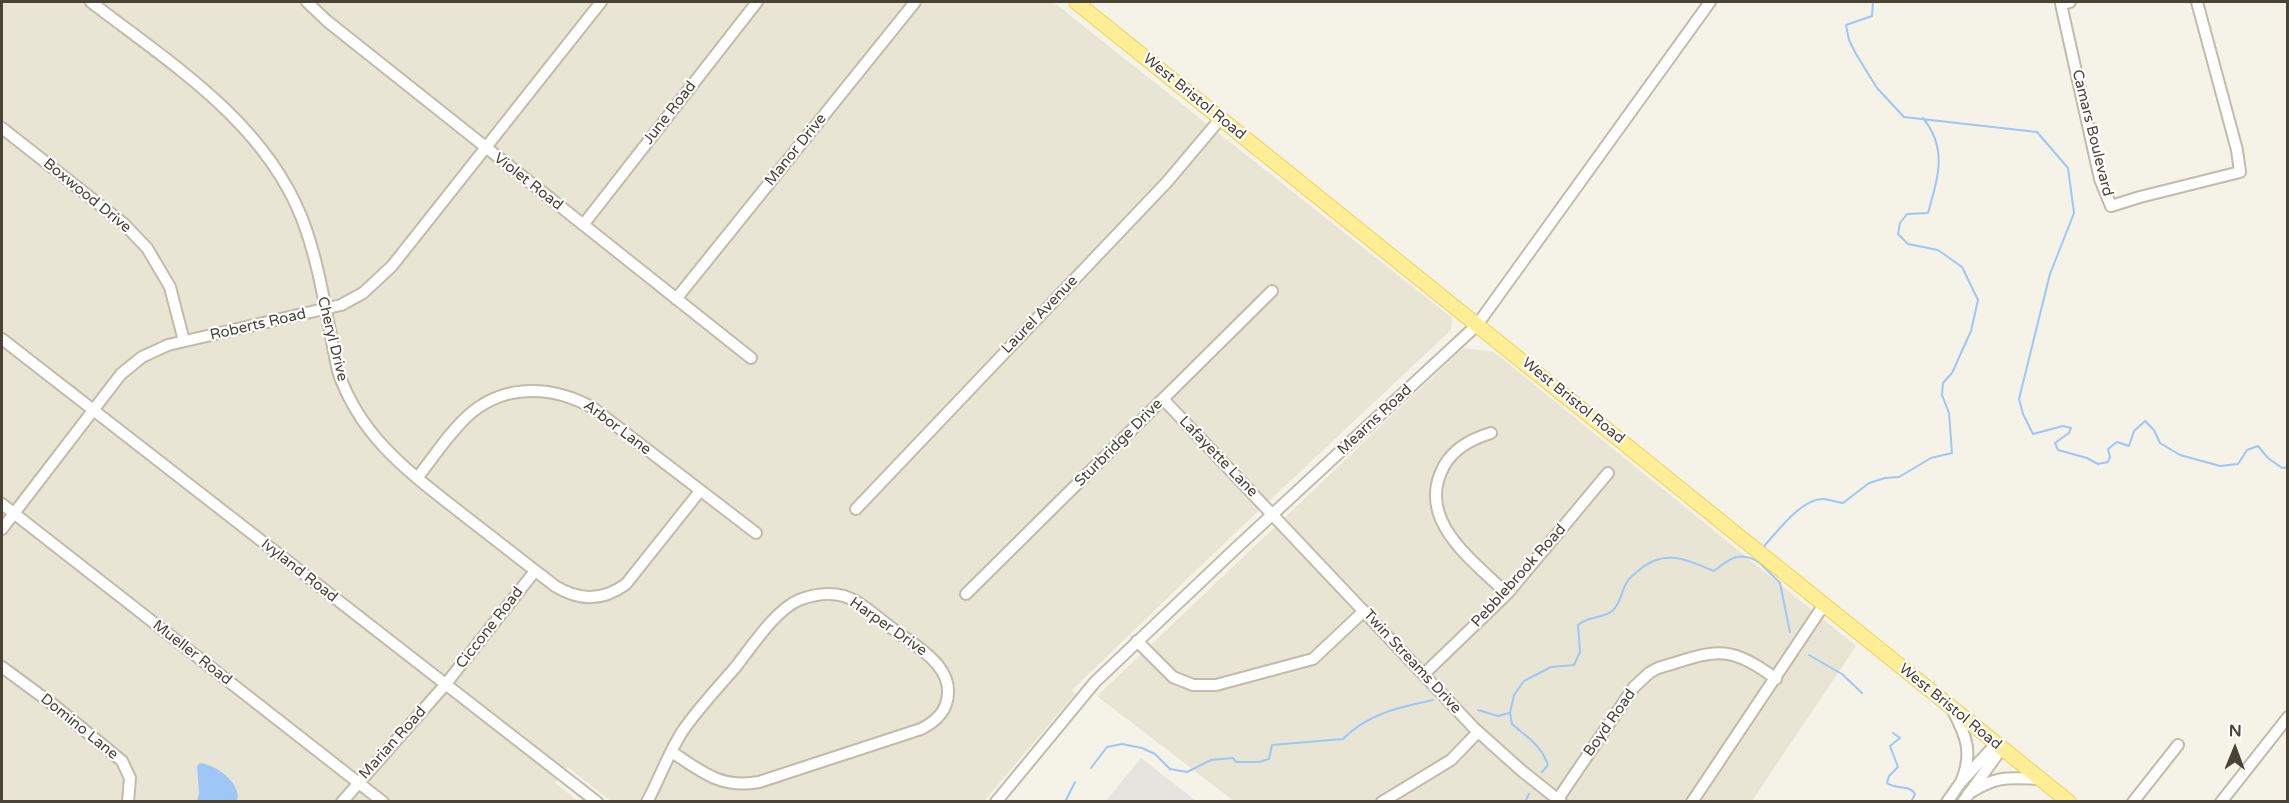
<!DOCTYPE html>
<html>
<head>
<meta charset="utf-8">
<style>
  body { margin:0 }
  #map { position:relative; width:2289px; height:803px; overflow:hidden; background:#f5f2e7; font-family:"Varela Round",sans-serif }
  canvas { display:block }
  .frame { position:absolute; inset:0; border:3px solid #494335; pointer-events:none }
  .north { position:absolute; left:2205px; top:719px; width:60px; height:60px; -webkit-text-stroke:4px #fff; paint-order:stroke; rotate:1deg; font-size:16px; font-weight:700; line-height:24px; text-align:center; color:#494335 }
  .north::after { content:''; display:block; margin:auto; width:21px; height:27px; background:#494335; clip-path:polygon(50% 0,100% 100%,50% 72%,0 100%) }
</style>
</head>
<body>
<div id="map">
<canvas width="2289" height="803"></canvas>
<div class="frame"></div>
<div class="north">N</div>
</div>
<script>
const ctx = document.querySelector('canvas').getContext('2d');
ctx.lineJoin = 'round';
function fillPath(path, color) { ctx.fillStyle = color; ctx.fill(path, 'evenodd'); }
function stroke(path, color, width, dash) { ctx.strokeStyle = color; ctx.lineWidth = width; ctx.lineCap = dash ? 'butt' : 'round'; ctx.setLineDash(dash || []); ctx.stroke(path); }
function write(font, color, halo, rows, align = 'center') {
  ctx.font = font + ' "Varela Round",sans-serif'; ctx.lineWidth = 4.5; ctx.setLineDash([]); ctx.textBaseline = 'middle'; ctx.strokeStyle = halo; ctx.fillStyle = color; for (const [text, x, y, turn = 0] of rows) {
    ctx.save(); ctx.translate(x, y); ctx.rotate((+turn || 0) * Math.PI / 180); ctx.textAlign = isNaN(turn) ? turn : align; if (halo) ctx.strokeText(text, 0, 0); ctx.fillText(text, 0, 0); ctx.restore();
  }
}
const residential = new Path2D(`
  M2 2H1053L1452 318 1451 330 1236 532 1072 690 1075 694 984 801H611L567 767 555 783 578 801 2 802Z
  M1463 348 1494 352 1856 646 1752 801H1234L1097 696Z`);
const parking = new Path2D(`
  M1141 758 1196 801H1106Z`);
const water = new Path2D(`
  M200 763C216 765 242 783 237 801H197L199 793 197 766Z`);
const stream = new Path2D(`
  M1873 2 1872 16 1846 25 1849 40 1856 54 1877 88 1904 117 2037 132 2068 168 2074 213 2050 274 2019 399 2023 414 2033 434 2063 426 2071 428 2069 433 2055 443 2058 450 2087 458 2098 464 2108 462 2110 457 2108 449 2117 442 2129 446 2134 431 2145 421 2154 430 2160 443 2180 455 2220 466 2238 464 2247 450 2258 446 2268 458 2282 468 2288 467
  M1764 550 1765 545C1778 531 1803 497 1824 499 1830 500 1837 502 1843 503L1869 483 1885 478 1899 477 1931 458 1952 453 1949 413 1942 395 1943 383 1952 373 1971 331 1978 300 1962 267 1938 250 1908 244 1898 234 1900 223 1907 214 1928 213C1938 177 1948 149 1923 118
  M1761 561 1760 563 1780 583 1790 632
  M1809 655 1842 674 1862 693
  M1478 710 1498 716 1509 713
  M1893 733 1900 738 1890 746 1898 767 1889 776 1887 783C1896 790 1910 784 1915 794L1911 802
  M1091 768 1107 747 1122 744 1142 748 1155 754 1170 769 1187 772 1211 760 1233 758 1236 762H1259L1269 759 1272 745 1343 739C1367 714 1400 707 1433 700
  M1542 772 1548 765C1541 745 1527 737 1512 724L1510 713 1514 695 1524 681 1551 667 1574 665 1580 652 1578 625C1587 616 1602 619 1612 611 1621 604 1621 591 1627 582 1629 578 1633 575 1637 572 1662 548 1685 559 1714 571 1730 558 1741 550 1760 563
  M1065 802 1075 782
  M1525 802 1529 794`);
const minor = new Path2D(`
  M91 2C170 63 262 120 301 216 320 263 327 321 338 371 360 437 409 472 461 513 493 538 524 562 555 586 579 601 603 601 626 584L700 491
  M307 2 327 21 751 358
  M2070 2 2061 4 2100 179 2111 206 2140 197 2240 172 2237 150 2197 2
  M2 128 124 224 147 248 170 287 184 341
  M583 225 757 2
  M676 299 915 2
  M2 339 597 802
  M1163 399 1474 728 1522 771 1561 802
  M1491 433C1471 439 1454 448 1444 466 1414 520 1474 561 1507 594
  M417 478C434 457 450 431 471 413 507 383 554 386 593 408L756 533
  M2 504 383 802
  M856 509 1167 182 1221 118
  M2 529 121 374 142 357 168 345 341 305 363 293 392 266 601 2
  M966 594 1272 291
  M1137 641 1173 677 1193 685H1216L1313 659 1364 611
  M2 667 55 706 122 761 130 778 128 802
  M1424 674 1507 594 1608 473
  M1953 711C1967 737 1973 754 1961 782
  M1968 794C1998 775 2006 778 2041 779
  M1558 799 1634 687 1649 673 1658 668C1713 652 1726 641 1776 679
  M342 802 445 685 535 571
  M647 802C660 778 669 751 684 729 699 708 717 688 734 669 751 648 775 610 799 600 814 594 829 592 844 596 862 602 878 618 893 629 917 647 958 668 946 704 942 716 933 723 921 729L759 782C721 789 702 772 672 752
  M996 802 1095 682 1234 550 1477 325 1710 2
  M1382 802 1451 760 1478 732
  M1692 802 1823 606
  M1947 802 1961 782 1996 744
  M1963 802 2002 748
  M2133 802 2178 745
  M2221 802 2288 717`);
const major = new Path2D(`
  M1076 2 2069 802`);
const streetNames = [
  ["West Bristol Road",1194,97,39],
  ["June Road",670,113,-52],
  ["Camars Boulevard",2092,133,76],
  ["Manor Drive",796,150,-51],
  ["Violet Road",528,182,38],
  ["Boxwood Drive",87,196,39],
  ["Laurel Avenue",1040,315,-46],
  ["Roberts Road",258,325,-13],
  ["Cheryl Drive",332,339,76],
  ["West Bristol Road",1573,401,39],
  ["Mearns Road",1375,420,-43],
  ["Arbor Lane",617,428,37],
  ["Sturbridge Drive",1119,443,-45],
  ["Lafayette Lane",1218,457,46],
  ["Ivyland Road",299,571,38],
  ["Pebblebrook Road",1519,576,-48],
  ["Harper Drive",888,627,35],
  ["Ciccone Road",490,628,-52],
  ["Mueller Road",192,653,38],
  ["Twin Streams Drive",1412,662,47],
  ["West Bristol Road",1950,707,39],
  ["Boyd Road",1610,723,-55],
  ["Domino Lane",79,727,39],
  ["Marian Road",393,743,-48]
];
fillPath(residential, '#e9e5d4');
fillPath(parking, '#e5e4df');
fillPath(water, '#9ec7f7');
stroke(stream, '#9ec7f7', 2);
stroke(minor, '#c1bca8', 14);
stroke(major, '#eed45b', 16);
stroke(minor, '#fff', 10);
stroke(major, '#ffee95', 14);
write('15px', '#494335', '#fff', streetNames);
</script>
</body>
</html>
